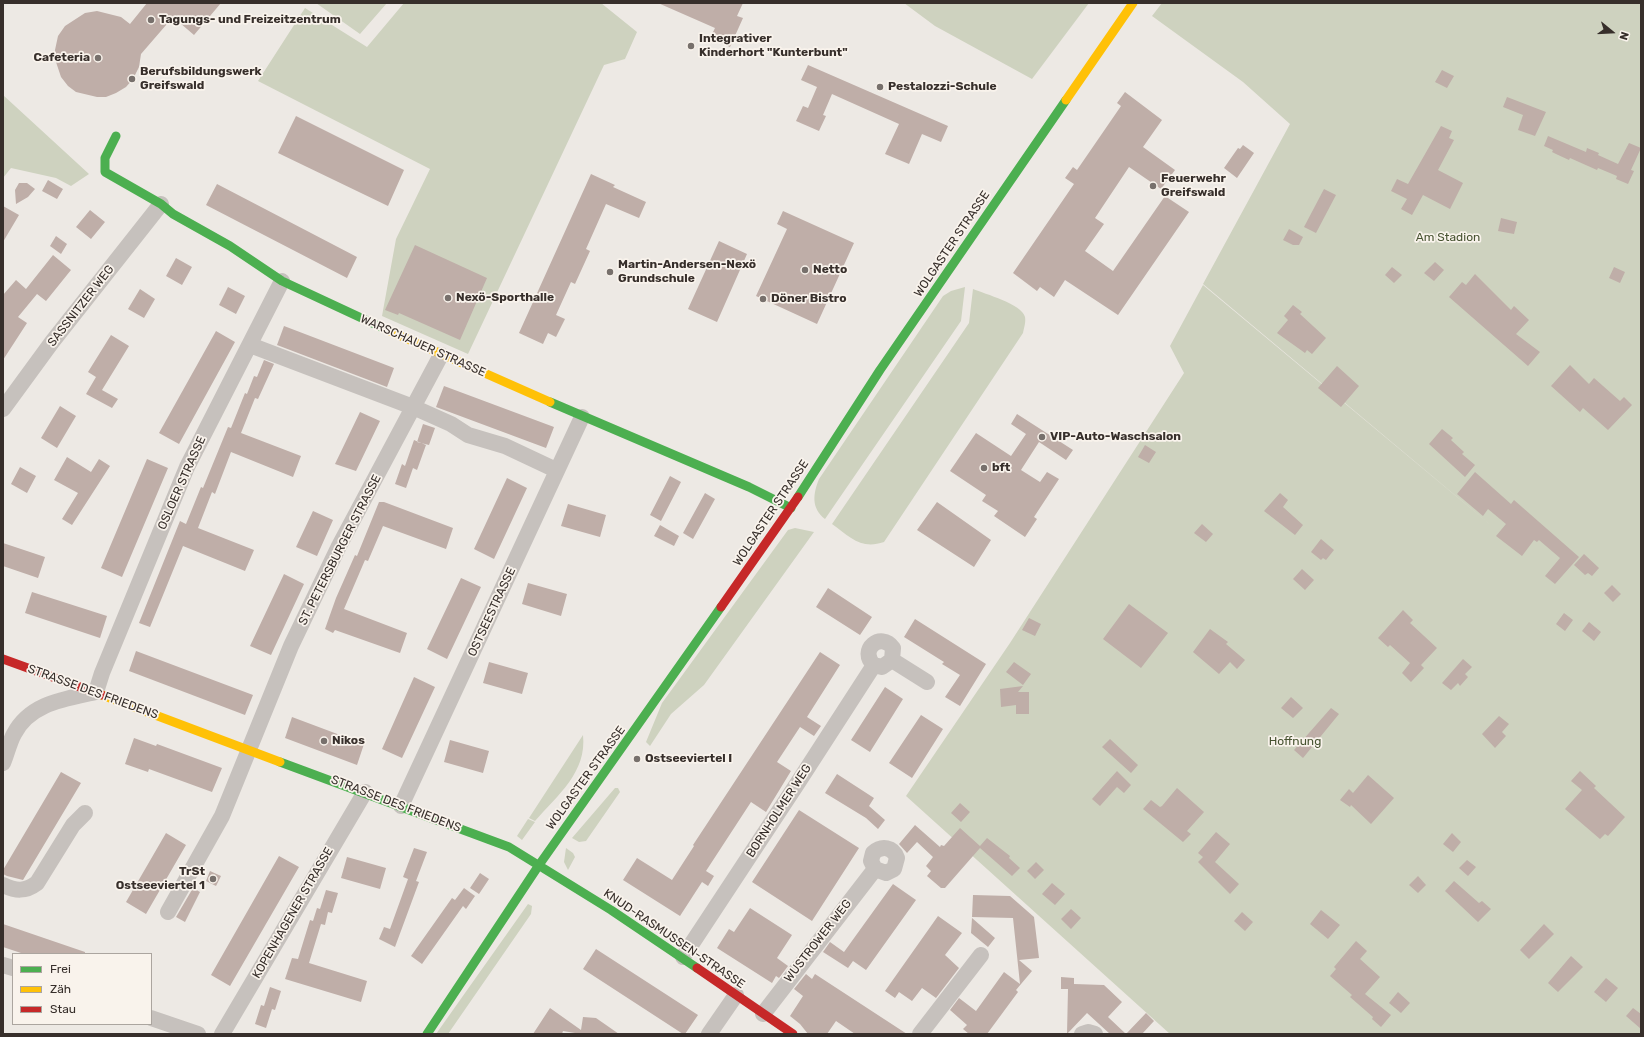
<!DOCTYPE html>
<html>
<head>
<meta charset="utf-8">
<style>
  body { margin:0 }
  #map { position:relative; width:1644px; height:1037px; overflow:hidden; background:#ede9e4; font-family:Rubik,sans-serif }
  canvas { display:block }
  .frame { position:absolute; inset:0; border:4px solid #372f2b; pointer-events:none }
  .legend { position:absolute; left:12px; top:953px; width:140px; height:72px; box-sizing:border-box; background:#f9f3ec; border:1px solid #aba59f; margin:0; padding:5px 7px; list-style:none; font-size:12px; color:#372f2b }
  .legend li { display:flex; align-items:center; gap:8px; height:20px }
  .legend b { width:20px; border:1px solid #aba59f }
  .north { position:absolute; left:1592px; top:12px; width:40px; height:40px; -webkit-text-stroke:3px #f9f3ec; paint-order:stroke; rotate:108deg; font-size:11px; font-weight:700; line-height:16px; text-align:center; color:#372f2b }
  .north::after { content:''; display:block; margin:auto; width:14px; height:18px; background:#372f2b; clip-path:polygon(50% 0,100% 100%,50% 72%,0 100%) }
</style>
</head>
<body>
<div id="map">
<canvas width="1644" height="1037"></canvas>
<div class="frame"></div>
<ul class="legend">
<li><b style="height:5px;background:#4caf50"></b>Frei</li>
<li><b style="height:5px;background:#ffc107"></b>Zäh</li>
<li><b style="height:5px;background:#c62828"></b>Stau</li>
</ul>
<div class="north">N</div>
</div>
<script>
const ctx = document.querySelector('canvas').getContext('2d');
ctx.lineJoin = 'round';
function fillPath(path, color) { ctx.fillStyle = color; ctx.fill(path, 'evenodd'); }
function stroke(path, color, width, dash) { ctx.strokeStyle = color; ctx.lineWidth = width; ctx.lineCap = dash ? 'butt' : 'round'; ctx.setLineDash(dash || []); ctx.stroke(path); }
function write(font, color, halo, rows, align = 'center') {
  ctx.font = font + ' Rubik,sans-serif'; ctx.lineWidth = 3.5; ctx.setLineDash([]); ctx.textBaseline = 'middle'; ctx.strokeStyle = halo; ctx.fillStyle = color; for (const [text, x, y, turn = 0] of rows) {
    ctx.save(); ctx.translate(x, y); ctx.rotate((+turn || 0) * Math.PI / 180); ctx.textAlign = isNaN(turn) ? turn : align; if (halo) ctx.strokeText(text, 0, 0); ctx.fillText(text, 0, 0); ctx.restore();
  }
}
const green = new Path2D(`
  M316 3H387L360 34Z
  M404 3H601L637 32 625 59 604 65 468 354 382 316 396 239 430 169 258 81 305 8 367 47Z
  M904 3H1089L1032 79 935 26Z
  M1162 3H1641V1034H1170L906 796 1010 643 1184 373 1170 346 1203 285 1499 532 1203 284 1290 124 1243 82 1152 16Z
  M3 95 89 174 71 186 56 178 11 168 3 178Z
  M965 287 961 321 825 519C811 508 813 494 819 479L943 296 951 291Z
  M973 289C985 294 1022 304 1025 317 1026 322 1024 328 1023 333L884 542C861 550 850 537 832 524L969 323Z
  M795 528 814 532 704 685 671 714 650 746 646 742 662 703 788 530Z
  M583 735C587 772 558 795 535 821L529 818Z
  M615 788H618L620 792 586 841 579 842 572 838Z
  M528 819 535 822 522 840 517 836Z
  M566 848 573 853 575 857 568 870 564 862Z
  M528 904 532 906 531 914 448 1034H436Z`);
const building = new Path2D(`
  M147 3H221L194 35 173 17 141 54 139 67 133 79 126 87 116 93 106 97H97L76 92 68 86 61 77 56 62 55 50 58 36 65 26 85 13 97 11 121 17 130 24Z
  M658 3H743L737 16 743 18 730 47 710 38 715 28Z
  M808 65 948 126 941 142 922 134 909 164 885 154 899 124 832 94 823 115 826 116 819 131 796 121 803 106 808 108 817 87 801 80Z
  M1442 70 1454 76 1447 88 1435 82Z
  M1125 92 1162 120 1143 147 1175 170 1161 189 1129 167 1095 218 1104 224 1085 251 1113 271 1165 196 1189 212 1118 315 1065 280 1054 297 1040 287 1037 291 1013 273 1074 184 1065 178 1073 167 1077 170 1121 106 1117 103Z
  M1507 97 1546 112 1535 136 1518 130 1523 115 1503 107Z
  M296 116 404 170 388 206 278 153Z
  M1441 126 1452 131 1449 138 1454 140 1438 170 1463 183 1450 209 1423 195 1412 215 1401 209 1407 199 1391 191 1397 179 1408 184Z
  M1548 136 1586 152 1587 148 1599 153 1598 155 1618 164 1629 143 1641 148 1631 170 1634 171 1628 184 1616 179 1617 176 1598 168 1597 170 1570 158 1569 160 1556 154 1552 152 1553 150 1544 146Z
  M1243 145 1254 153 1237 178 1224 168 1238 148 1240 149Z
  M591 174 615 185 613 187 646 202 639 218 606 204 586 249 590 251 575 284 571 282 556 315 565 319 556 337 548 333 543 344 519 333Z
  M48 180 63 189 57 199 42 191Z
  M19 183H27L35 189 28 197 16 204 15 190Z
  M217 184 357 257 347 278 206 205Z
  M1324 189 1336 195 1316 233 1304 227Z
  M3 206 19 215 3 242Z
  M90 210 105 222 91 239 76 227Z
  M783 211 854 243 817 324 756 296 787 229 777 224Z
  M1501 218 1517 222 1514 234 1498 231Z
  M1289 229 1303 237 1299 245H1293L1283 240Z
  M56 236 67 244 61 254 50 246Z
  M719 241 747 254 717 322 688 309Z
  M415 245 487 278 460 340 399 313 398 315 385 310Z
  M53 255 71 270 46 301 37 294 18 317 27 323 3 360V295L16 280 26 289Z
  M176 258 192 267 182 285 166 276Z
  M1435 262 1444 270 1434 281 1424 273Z
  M1392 267 1402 275 1394 283 1385 275Z
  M1614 267 1625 272 1620 283 1609 278Z
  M1475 274 1511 310 1514 306 1529 320 1516 334 1540 352 1528 366 1449 297 1462 282 1466 285Z
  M228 287 245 296 236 314 219 305Z
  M140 289 155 299 144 318 128 309Z
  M1293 305 1302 312 1300 314 1326 338 1312 354 1307 350 1305 353 1277 333 1288 320 1284 316Z
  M284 326 394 368 387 387 277 345Z
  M216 331 235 342 179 444 159 433Z
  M111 335 129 346 102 390 118 399 112 408 86 394 96 377 88 372Z
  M264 360 274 364 258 399 255 398 241 433 301 456 293 477 231 452 215 494 212 492 198 528 254 550 245 571 183 546 150 627 139 623 180 521 186 524 201 487 203 488 228 427 231 428 245 393 247 394 254 376 257 377Z
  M1570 365 1589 384 1594 378 1620 401 1624 397 1632 405 1608 430 1583 408 1580 412 1551 386Z
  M1337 366 1359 386 1341 407 1318 388Z
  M444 386 554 427 546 448 436 407Z
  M60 406 76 416 57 448 41 438Z
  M360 412 380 421 356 471 335 464Z
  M1017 414 1073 450 1066 460 1039 442 1021 470 1040 482 1047 472 1059 479 1034 517 1037 519 1025 537 994 516 998 511 982 501 986 495 950 471 976 433 1011 456 1026 434 1011 424Z
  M423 424 435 428 429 445 417 442Z
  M1442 429 1453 438 1451 440 1464 452 1462 454 1475 465 1465 477 1429 444Z
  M414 440 426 445 417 470 413 468 406 488 395 484 402 464 405 466Z
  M1145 445 1156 452 1149 463 1138 457Z
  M67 457 91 472 99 459 110 466 72 525 62 519 78 493 54 480Z
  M147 459 168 468 122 577 101 568Z
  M20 467 36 476 27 493 11 484Z
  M1475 472 1511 504 1514 500 1579 557 1555 584 1545 576 1560 558 1539 540 1537 542 1534 540 1522 556 1496 536 1506 524 1488 509 1483 516 1457 494Z
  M670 476 681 482 661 521 650 515Z
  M507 478 527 488 494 559 474 549Z
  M705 493 715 499 693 539 683 533Z
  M1280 493 1288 500 1283 507 1303 525 1295 535 1264 511Z
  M379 502H384L453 528 446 549 383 526 368 561 365 560 344 609 407 633 400 653 335 630 333 633 325 629 336 598 355 555 357 556Z
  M937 502 991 540 974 567 917 530Z
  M568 504 606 515 600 537 561 526Z
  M313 511 333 520 317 556 296 547Z
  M1202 524 1213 534 1206 542 1194 533Z
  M660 525 679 536 674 546 654 536Z
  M1321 539 1334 550 1326 560 1323 558 1321 560 1311 552Z
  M3 543 45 557 38 578 3 566Z
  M1584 554 1599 568 1592 576 1588 573 1585 575 1574 565Z
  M1302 569 1314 580 1305 590 1293 579Z
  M284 574 304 584 271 655 250 646Z
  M461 578 481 587 447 659 427 649Z
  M528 583 567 594 561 616 522 604Z
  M1612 585 1621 594 1613 602 1604 593Z
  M828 588 872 617 860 635 816 607Z
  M32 592 107 616 100 638 25 613Z
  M1129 604 1168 633 1141 668 1103 639Z
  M1403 610 1413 620 1410 623 1437 648 1421 665 1424 668 1411 682 1402 673 1410 663 1390 645 1388 647 1378 638Z
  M1564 613 1573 620 1565 631 1556 624Z
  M1029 618 1041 624 1035 636 1022 630Z
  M915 619 986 664 960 706 945 697 960 675 942 664 944 662 904 637Z
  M1589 622 1601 632 1594 641 1582 631Z
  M1210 629 1228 642 1226 644 1245 660 1237 669 1230 662 1219 674 1193 652Z
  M136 651 253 695 245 715 129 671Z
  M820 652 840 665 807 717 821 726 814 736 800 727 777 762 791 771 766 812 751 802 706 871 714 876 708 886 702 882 680 916 623 880 637 858 672 880 694 846 693 845Z
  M1463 659 1472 667 1465 674 1468 677 1460 686 1458 683 1451 690 1442 683Z
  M489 662 528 673 522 694 483 683Z
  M1014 662 1031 674 1023 685 1006 672Z
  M414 677 435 687 402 758 382 749Z
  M1023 686 1018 692H1029V714H1016V705L1001 707 1000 689Z
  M885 687 903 699 870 752 851 740Z
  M1291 697 1303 708 1293 718 1281 708Z
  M1331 708 1339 714 1303 758 1294 750Z
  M921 715 943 729 912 778 889 763Z
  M1499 716 1509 724 1502 732 1506 736 1495 748 1482 734Z
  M292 717 364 744 357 765 285 738Z
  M134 738 156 746 157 744 222 768 212 792 149 769 148 772 125 764Z
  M1110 739 1138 765 1131 773 1102 747Z
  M450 740 489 751 483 773 444 762Z
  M1117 771 1131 785 1124 793 1117 787 1100 806 1092 799Z
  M1580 771 1596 786 1594 788 1625 817 1608 836 1605 834 1600 839 1565 809 1582 790 1571 781Z
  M61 772 81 783 23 880 7 876 3 874V870Z
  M837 774 874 798 869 806 885 820 878 829 866 818 825 793Z
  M1368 775 1394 798 1371 824 1351 805 1350 807 1340 800 1349 789 1353 793Z
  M1177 788 1204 812 1187 831 1191 834 1183 842 1143 809 1151 800 1160 807 1162 806Z
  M960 803 970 812 961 822 951 813Z
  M799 810 859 848 812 921 752 882Z
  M915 825 940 847 941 845 944 846 960 828 980 846 987 838 1010 856 1009 858 1020 868 1012 876 980 848 945 888H941L927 876 931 871 926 866 933 857 917 842 907 853 899 844Z
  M1216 832 1230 844 1215 862 1239 884 1230 894 1198 862 1203 857 1198 853Z
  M166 833 186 845 146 914 126 902Z
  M1452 833 1461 842 1453 852 1443 844Z
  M414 848 427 852 416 881 419 882 395 947 379 939 384 927 390 929 408 879 403 877Z
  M279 856 299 867 230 986 211 975Z
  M347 857 386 868 380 889 341 878Z
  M1467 860 1476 867 1468 876 1459 868Z
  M1036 862 1044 870 1035 879 1027 871Z
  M210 871 221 876 216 886 206 881Z
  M480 873 489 879 479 894 470 888Z
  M1418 876 1426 885 1418 893 1409 885Z
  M1454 881 1479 903 1482 901 1491 909 1478 922 1445 891Z
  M1052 883 1065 894 1055 905 1042 894Z
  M893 884 916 900 866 970 853 961 848 968 823 952 830 942 844 952Z
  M193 888 200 892 185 922 176 917Z
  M464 888 475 896 466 909 463 906 422 964 411 956 452 898 455 900Z
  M326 890 338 893 332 913 328 912 325 925 321 924 309 963 367 981 361 1002 285 979 292 958 298 959 310 920 313 921 317 908 320 909Z
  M973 895 1010 896 1034 917 1039 958 1019 960 1032 971 1016 990 1018 992 987 1034H969L963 1029 967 1025 950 1010 959 998 976 1011 1004 972 1020 984 1013 918 972 917Z
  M750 908 792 935 777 958 788 966 779 978 776 976 772 983 717 948 729 929 734 932Z
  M1071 909 1081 918 1071 929 1061 919Z
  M1321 910 1340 925 1328 939 1310 924Z
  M1242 912 1253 922 1245 931 1234 921Z
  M938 916 962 933 945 955 959 968 936 998 922 988 912 1001 899 992 895 998 885 991Z
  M972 918 995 938 988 947 971 933Z
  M3 924 85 952V954H24L3 947Z
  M1544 924 1554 934 1529 959 1520 950Z
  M1356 941 1367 951 1360 959 1380 977 1365 994 1391 1015 1381 1027 1372 1019 1373 1017 1350 997 1352 995 1330 976 1336 969 1334 967Z
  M596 949 698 1015 685 1034H683L583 969Z
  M1571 956 1583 967 1558 992 1548 983Z
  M806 974 812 979 815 974 907 1034H855L836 1021 827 1034H808L800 1024 790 1016 803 996 794 989Z
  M1061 977 1074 978V984L1104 985 1122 1002 1108 1017 1126 1034 1146 1013 1154 1021 1142 1034H1110L1087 1013 1067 1034 1068 989H1061Z
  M1606 978 1618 988 1606 1002 1594 992Z
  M270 987 281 991 275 1010 272 1009 266 1028 255 1024 261 1005 264 1006Z
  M1398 992 1410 1003 1401 1013 1389 1003Z
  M550 1008 581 1030 583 1017 596 1018 619 1034H581L563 1031 562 1034H533Z
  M1633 1008 1641 1014V1029L1626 1016Z`);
const street = new Path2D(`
  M250 345 413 407 451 424 468 435 505 446 556 470
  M3 409 52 342 161 204
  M892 660 927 682
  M3 763C7 754 9 743 14 734 30 703 65 699 96 692L102 673 187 467 282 281
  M401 806 582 417
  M3 885C16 891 25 892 37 883L73 825 85 813
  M168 912 222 816 291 646 339 546 441 355
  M683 957 799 781 874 665 882 667 892 660 893 648C881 631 858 650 874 665
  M3 965 13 968
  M763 1014 875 869 886 873 894 869 897 858C893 847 882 845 873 853L871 861 875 869
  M151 1018 198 1034
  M222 1034 365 792
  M709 1034 736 995
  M920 1034 981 955
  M1082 1034 1088 1032 1095 1034`);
const fast = new Path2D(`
  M116 136 105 158V172L161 204 173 214 230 246 282 281 385 329
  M550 402 749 487 791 508
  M798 497 880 370 1066 100
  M280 762 509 847 611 910 697 968
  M427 1034 539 865 721 607`);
const slow = new Path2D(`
  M1066 100 1133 3
  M385 329 550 402
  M102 695 280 762`);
const jam = new Path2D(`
  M721 607 798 497
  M3 659 102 695
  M697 968 793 1034`);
const markers = [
  [151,20,4,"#77706c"],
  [691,46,4,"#77706c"],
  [98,58,4,"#77706c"],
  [132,79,4,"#77706c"],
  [880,87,4,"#77706c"],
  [1153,186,4,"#77706c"],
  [805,270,4,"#77706c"],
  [610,272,4,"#77706c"],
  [448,298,4,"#77706c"],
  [763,299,4,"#77706c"],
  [1042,437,4,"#77706c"],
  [984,468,4,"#77706c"],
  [324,741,4,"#77706c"],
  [637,759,4,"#77706c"],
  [213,879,4,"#77706c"]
];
const poiNames = [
  ["Tagungs- und Freizeitzentrum",159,20],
  ["Integrativer",699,39],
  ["Kinderhort \"Kunterbunt\"",699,53],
  ["Cafeteria",90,58,"right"],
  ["Berufsbildungswerk",140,72],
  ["Greifswald",140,86],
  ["Pestalozzi-Schule",888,87],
  ["Feuerwehr",1161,179],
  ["Greifswald",1161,193],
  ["Martin-Andersen-Nexö",618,265],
  ["Grundschule",618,279],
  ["Netto",813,270],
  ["Nexö-Sporthalle",456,298],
  ["Döner Bistro",771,299],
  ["VIP-Auto-Waschsalon",1050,437],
  ["bft",992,468],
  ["Nikos",332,741],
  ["Ostseeviertel I",645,759],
  ["TrSt",205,872,"right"],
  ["Ostseeviertel 1",205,886,"right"]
];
const parkNames = [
  ["Am Stadion",1448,238],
  ["Hoffnung",1295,742]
];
const streetNames = [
  ["WOLGASTER STRASSE",952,244,-56],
  ["SASSNITZER WEG",81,306,-52],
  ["WARSCHAUER STRASSE",423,346,24],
  ["OSLOER STRASSE",182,483,-66],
  ["WOLGASTER STRASSE",771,513,-56],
  ["ST. PETERSBURGER STRASSE",340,550,-63],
  ["OSTSEESTRASSE",492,612,-65],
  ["STRASSE DES FRIEDENS",93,692,20],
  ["WOLGASTER STRASSE",586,778,-54],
  ["STRASSE DES FRIEDENS",396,804,21],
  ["BORNHOLMER WEG",779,811,-57],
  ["KOPENHAGENER STRASSE",293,913,-60],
  ["KNUD-RASMUSSEN-STRASSE",674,939,34],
  ["WUSTROWER WEG",818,941,-52]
];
fillPath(green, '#ced2bf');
fillPath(building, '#bfaea8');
stroke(street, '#c6c1bd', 16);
stroke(fast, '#4caf50', 9);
stroke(slow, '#ffc107', 9);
stroke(jam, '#c62828', 9);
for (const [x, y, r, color] of markers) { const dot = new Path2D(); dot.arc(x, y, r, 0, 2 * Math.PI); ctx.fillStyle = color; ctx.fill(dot); stroke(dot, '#f9f3ec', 1.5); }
write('bold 12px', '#372f2b', '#f9f3ec', poiNames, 'left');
write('12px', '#475331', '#f9f3ec', parkNames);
write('12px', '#372f2b', '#f9f3ec', streetNames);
</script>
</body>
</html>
